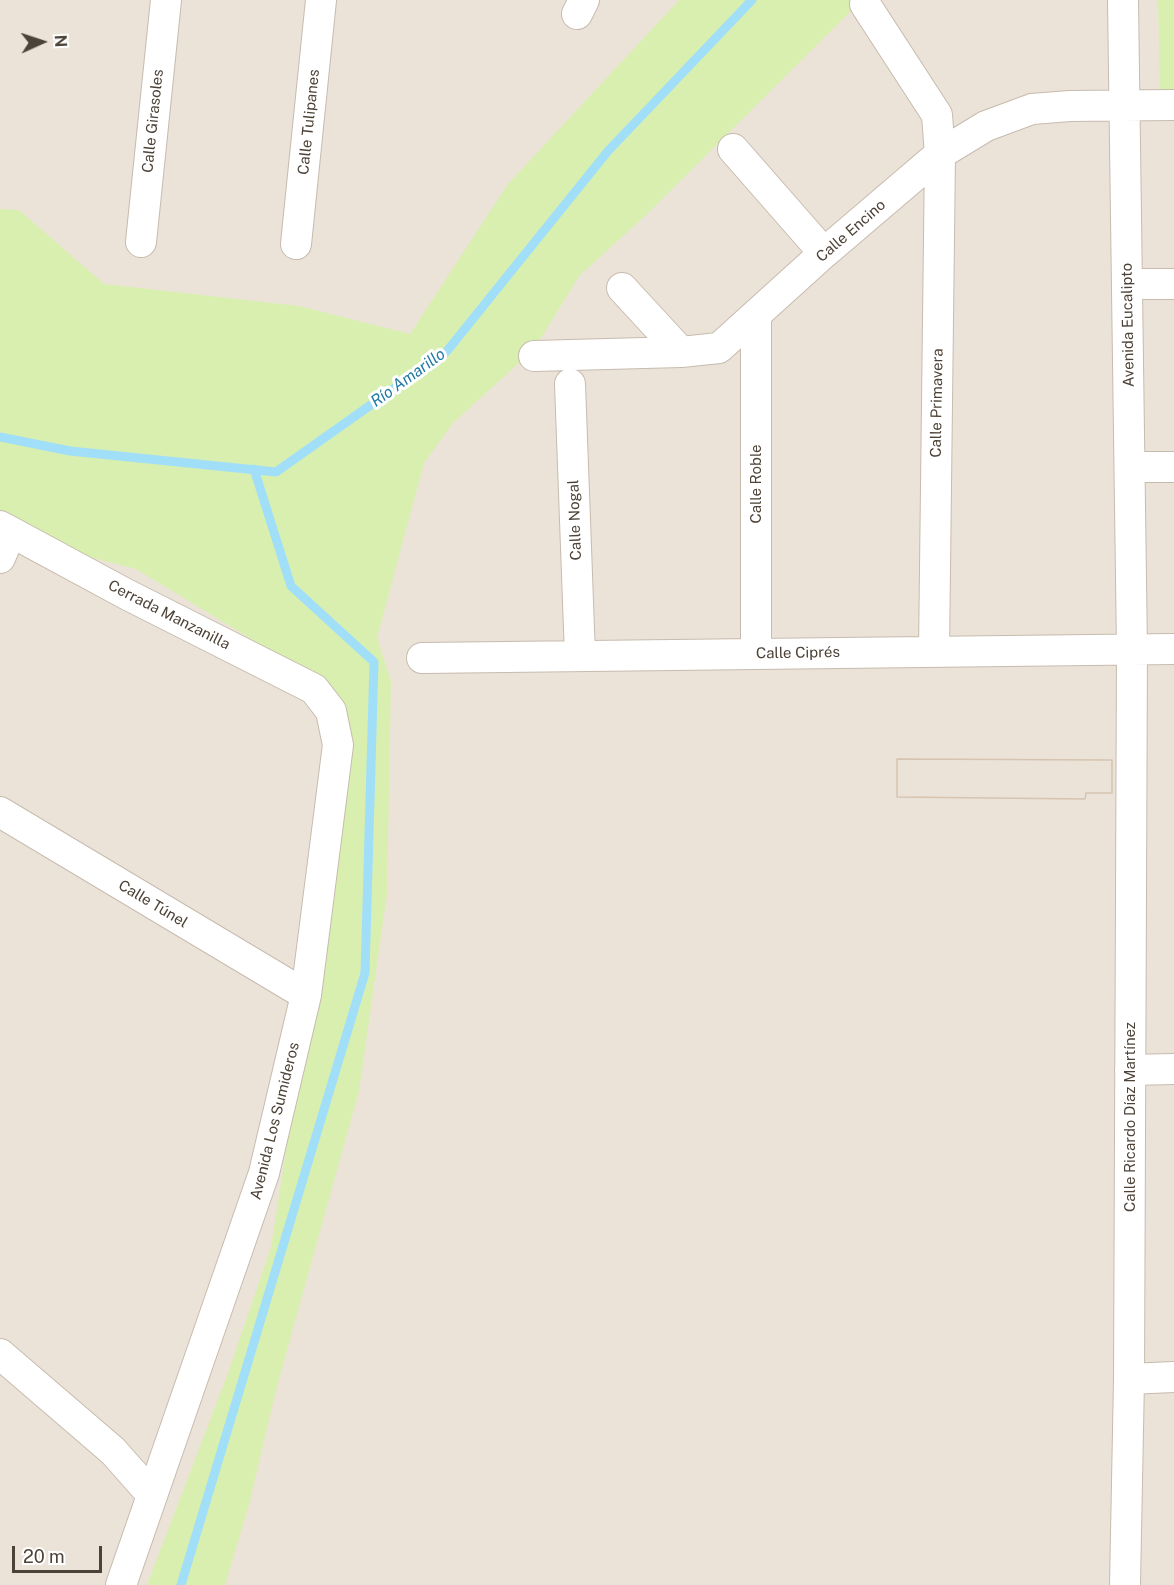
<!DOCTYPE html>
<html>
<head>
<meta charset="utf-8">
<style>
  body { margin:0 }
  #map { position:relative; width:1174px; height:1585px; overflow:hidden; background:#f7f2ea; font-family:"Public Sans",sans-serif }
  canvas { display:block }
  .north { position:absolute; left:12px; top:12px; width:60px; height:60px; -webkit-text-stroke:4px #fff; paint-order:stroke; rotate:87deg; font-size:16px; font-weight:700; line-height:24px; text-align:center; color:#4c4237 }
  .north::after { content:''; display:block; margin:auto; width:21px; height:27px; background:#4c4237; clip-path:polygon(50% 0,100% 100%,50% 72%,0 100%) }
  .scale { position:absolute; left:12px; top:1546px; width:90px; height:27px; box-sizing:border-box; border:3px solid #4c4237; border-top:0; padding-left:8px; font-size:18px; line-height:21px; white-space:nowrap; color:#4c4237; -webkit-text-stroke:4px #fff; paint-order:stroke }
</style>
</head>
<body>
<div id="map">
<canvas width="1174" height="1585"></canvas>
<div class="north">N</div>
<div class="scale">20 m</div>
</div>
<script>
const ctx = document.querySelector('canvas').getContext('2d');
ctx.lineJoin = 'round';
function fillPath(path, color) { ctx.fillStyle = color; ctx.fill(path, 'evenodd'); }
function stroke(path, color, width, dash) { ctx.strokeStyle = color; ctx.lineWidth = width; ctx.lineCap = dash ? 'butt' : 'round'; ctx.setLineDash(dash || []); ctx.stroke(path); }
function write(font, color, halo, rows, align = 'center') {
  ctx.font = font + ' "Public Sans",sans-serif'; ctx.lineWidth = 6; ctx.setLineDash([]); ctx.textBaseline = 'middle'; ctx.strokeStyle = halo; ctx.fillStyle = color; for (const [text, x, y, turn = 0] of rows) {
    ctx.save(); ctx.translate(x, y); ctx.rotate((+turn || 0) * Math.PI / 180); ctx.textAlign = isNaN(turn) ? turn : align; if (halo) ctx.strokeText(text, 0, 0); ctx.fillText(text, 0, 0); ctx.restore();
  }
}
const residential = new Path2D(`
  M0 0H1174V1585H0Z`);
const green = new Path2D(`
  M679 0H862L646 215 580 275 534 349 453 423 424 463 377 638 391 681 387 894 359 1091 276 1390 249 1505 225 1585H147L228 1373 271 1247 331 864 322 682 136 569 0 534V209L19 210 104 284 299 306 410 334 508 184Z
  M1158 0H1174V89H1160Z`);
const stream = new Path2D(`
  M0 437 70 451 276 472 447 351 608 151 752 0
  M181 1585 365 973 374 662 291 586 254 469`);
const building = new Path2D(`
  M897 759 1112 760V793H1086L1085 799 897 797Z
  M897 759 1112 760V793H1086L1085 799 897 797Z`);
const street = new Path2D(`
  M1123 0 1132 650 1129 1379 1125 1585
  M865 4 937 115 940 154 934 652
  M577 14 584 0
  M733 149 824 253
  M141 242 166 0
  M296 244 321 0
  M1127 284H1174
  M622 288 681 352
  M756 315V654
  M534 356 681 352 719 348 824 253 940 154 986 126 1032 109 1070 106 1174 105
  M570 384 580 656
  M1130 467H1174
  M0 526 126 594 314 689 331 711 338 745 306 995 264 1173 121 1585
  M0 558 11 532
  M422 658 1174 649
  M0 812 306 995
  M1130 1070 1174 1069
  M0 1354 113 1451 152 1495
  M1129 1379 1174 1377`);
const streetNames = [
  ["Calle Girasoles",153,121,-84],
  ["Calle Tulipanes",309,122,-84],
  ["Calle Encino",851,231,-41],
  ["Avenida Eucalipto",1128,325,-91],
  ["Calle Primavera",937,403,-89],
  ["Calle Roble",756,484,-90],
  ["Calle Nogal",575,520,-92],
  ["Cerrada Manzanilla",169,615,27],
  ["Calle Ciprés",798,653,-1],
  ["Calle Túnel",153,904,31],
  ["Calle Ricardo Díaz Martínez",1130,1117,-90],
  ["Avenida Los Sumideros",275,1121,-76]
];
const waterNames = [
  ["Río Amarillo",408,378,-36]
];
fillPath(residential, '#ebe3d8');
fillPath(green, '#d9efaf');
stroke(stream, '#a1dff9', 9);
fillPath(building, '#ddcfc1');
stroke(building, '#d6c3b0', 1.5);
stroke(street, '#c7bbae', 32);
stroke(street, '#fff', 30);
write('15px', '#4c4237', '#fff', streetNames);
write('italic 16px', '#1e79a3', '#fff', waterNames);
</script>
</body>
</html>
